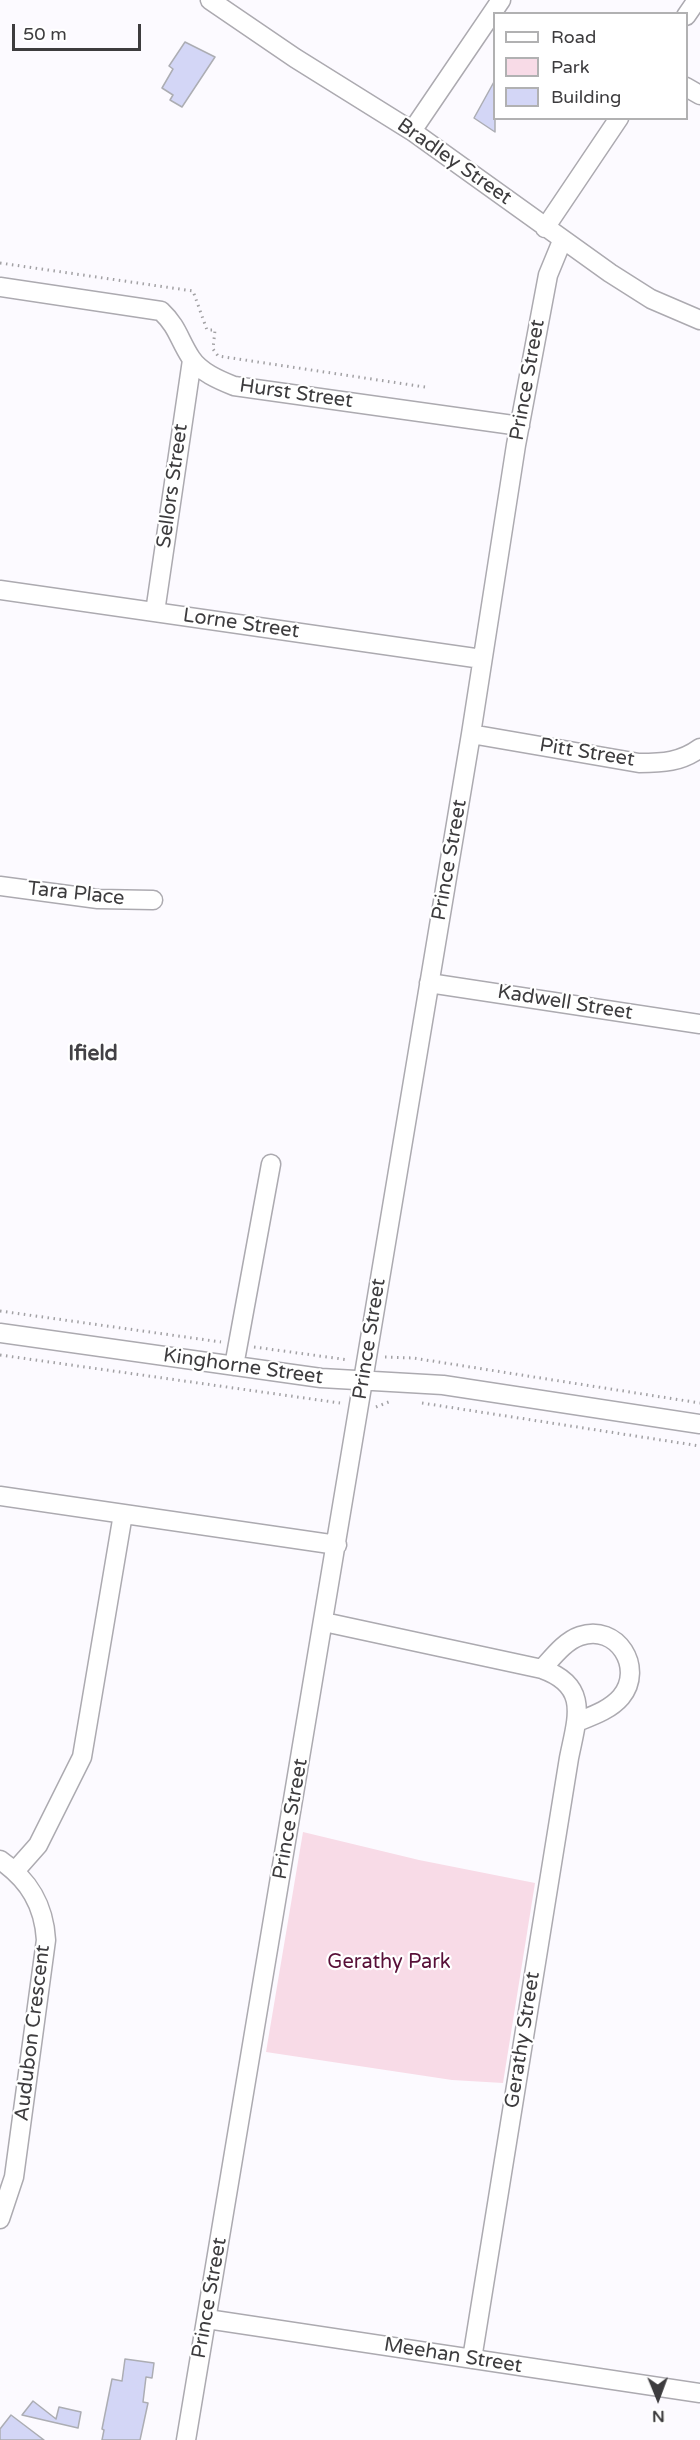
<!DOCTYPE html>
<html>
<head>
<meta charset="utf-8">
<style>
  body { margin:0 }
  #map { position:relative; width:700px; height:2440px; overflow:hidden; background:#fcfaff; font-family:"Varela Round",sans-serif }
  canvas { display:block }
  .legend { position:absolute; left:493px; top:12px; width:195px; height:108px; box-sizing:border-box; background:#fff; border:2px solid #b1b1b2; margin:0; padding:8px 10px; list-style:none; font-size:18px; color:#3d3c3e }
  .legend li { display:flex; align-items:center; gap:12px; height:30px }
  .legend b { width:30px; border:2px solid #b1b1b2 }
  .north { position:absolute; left:628px; top:2368px; width:60px; height:60px; -webkit-text-stroke:4px #fff; paint-order:stroke; rotate:179deg; font-size:16px; font-weight:700; line-height:24px; text-align:center; color:#3d3c3e }
  .north::after { content:''; display:block; margin:auto; width:21px; height:27px; background:#3d3c3e; clip-path:polygon(50% 0,100% 100%,50% 72%,0 100%) }
  .scale { position:absolute; left:12px; top:24px; width:129px; height:27px; box-sizing:border-box; border:3px solid #3d3c3e; border-top:0; padding-left:8px; font-size:18px; line-height:21px; white-space:nowrap; color:#3d3c3e; -webkit-text-stroke:4px #fff; paint-order:stroke }
</style>
</head>
<body>
<div id="map">
<canvas width="700" height="2440"></canvas>
<ul class="legend">
<li><b style="height:8px;background:#fff"></b>Road</li>
<li><b style="height:16px;background:#f8dbe7"></b>Park</li>
<li><b style="height:16px;background:#d3d6f6"></b>Building</li>
</ul>
<div class="north">N</div>
<div class="scale">50 m</div>
</div>
<script>
const ctx = document.querySelector('canvas').getContext('2d');
ctx.lineJoin = 'round';
function fillPath(path, color) { ctx.fillStyle = color; ctx.fill(path, 'evenodd'); }
function stroke(path, color, width, dash) { ctx.strokeStyle = color; ctx.lineWidth = width; ctx.lineCap = dash ? 'butt' : 'round'; ctx.setLineDash(dash || []); ctx.stroke(path); }
function write(font, color, halo, rows, align = 'center') {
  ctx.font = font + ' "Varela Round",sans-serif'; ctx.lineWidth = 4.5; ctx.setLineDash([]); ctx.textBaseline = 'middle'; ctx.strokeStyle = halo; ctx.fillStyle = color; for (const [text, x, y, turn = 0] of rows) {
    ctx.save(); ctx.translate(x, y); ctx.rotate((+turn || 0) * Math.PI / 180); ctx.textAlign = isNaN(turn) ? turn : align; if (halo) ctx.strokeText(text, 0, 0); ctx.fillText(text, 0, 0); ctx.restore();
  }
}
const green = new Path2D(`
  M303 1832 419 1860 535 1883 503 2083 452 2080 266 2052Z`);
const building = new Path2D(`
  M185 42 215 57 182 107 170 100 173 95 162 88 173 69 169 66Z
  M495 80V132L474 118Z
  M125 2359 154 2363 152 2378 146 2377 143 2402 148 2403 140 2440H102L104 2430 102 2429 112 2379 122 2381Z
  M33 2401 56 2419 59 2407 81 2412 78 2428 22 2415Z
  M11 2415 44 2440H0V2429Z`);
const path = new Path2D(`
  M0 263 193 291 207 330H215L213 349 218 356 425 387
  M0 1311 221 1342
  M254 1347 349 1360
  M0 1355 340 1403
  M385 1357 413 1358 700 1403
  M422 1403 700 1446
  M376 1407 391 1401`);
const minor = new Path2D(`
  M210 0 295 58 412 131 610 273 651 299 700 320
  M686 16 697 0
  M686 87 700 95
  M412 131 501 0
  M545 228 619 118
  M0 287 161 311C178 327 179 340 191 358 200 372 219 380 234 386L520 426
  M0 590 482 659
  M155 612 192 360
  M471 734 639 763C663 763 681 762 700 748
  M0 886 98 899 153 900
  M429 983 700 1024
  M0 1333 321 1378 443 1385 700 1424
  M234 1366 271 1164
  M0 1496 337 1545
  M324 1622 542 1669C590 1686 577 1718 569 1758L472 2359
  M542 1669C553 1657 565 1641 580 1636 617 1623 645 1668 621 1697 610 1710 592 1716 577 1722
  M0 1860C29 1880 44 1905 46 1940L14 2177 0 2219
  M15 1871 38 1845 82 1757 123 1514
  M207 2319 700 2393
  M186 2440 471 734 516 445 548 275 562 241`);
const streetNames = [
  ["Bradley Street",454,162,35],
  ["Prince Street",528,380,-80],
  ["Hurst Street",296,394,8],
  ["Sellors Street",173,486,-82],
  ["Lorne Street",241,624,8],
  ["Pitt Street",587,753,9],
  ["Prince Street",450,860,-80],
  ["Tara Place",76,894,6],
  ["Kadwell Street",565,1003,9],
  ["Prince Street",370,1339,-81],
  ["Kinghorne Street",243,1367,8],
  ["Prince Street",291,1819,-80],
  ["Audubon Crescent",33,2033,-83],
  ["Gerathy Street",523,2040,-81],
  ["Prince Street",210,2298,-80],
  ["Meehan Street",453,2356,9]
];
const parkNames = [
  ["Gerathy Park",389,1963]
];
const neighbourhoodNames = [
  ["Ifield",93,1054]
];
fillPath(green, '#f8dbe7');
fillPath(building, '#d3d6f6');
stroke(building, '#acadb3', 1.5);
stroke(minor, '#acaab0', 21);
stroke(path, '#a2a1a4', 3, [1.5, 4.5]);
stroke(minor, '#fff', 18);
write('20px', '#3d3c3e', '#fff', streetNames);
write('20px', '#581038', '#fff', parkNames);
write('bold 21px', '#424045', '#fff', neighbourhoodNames);
</script>
</body>
</html>
